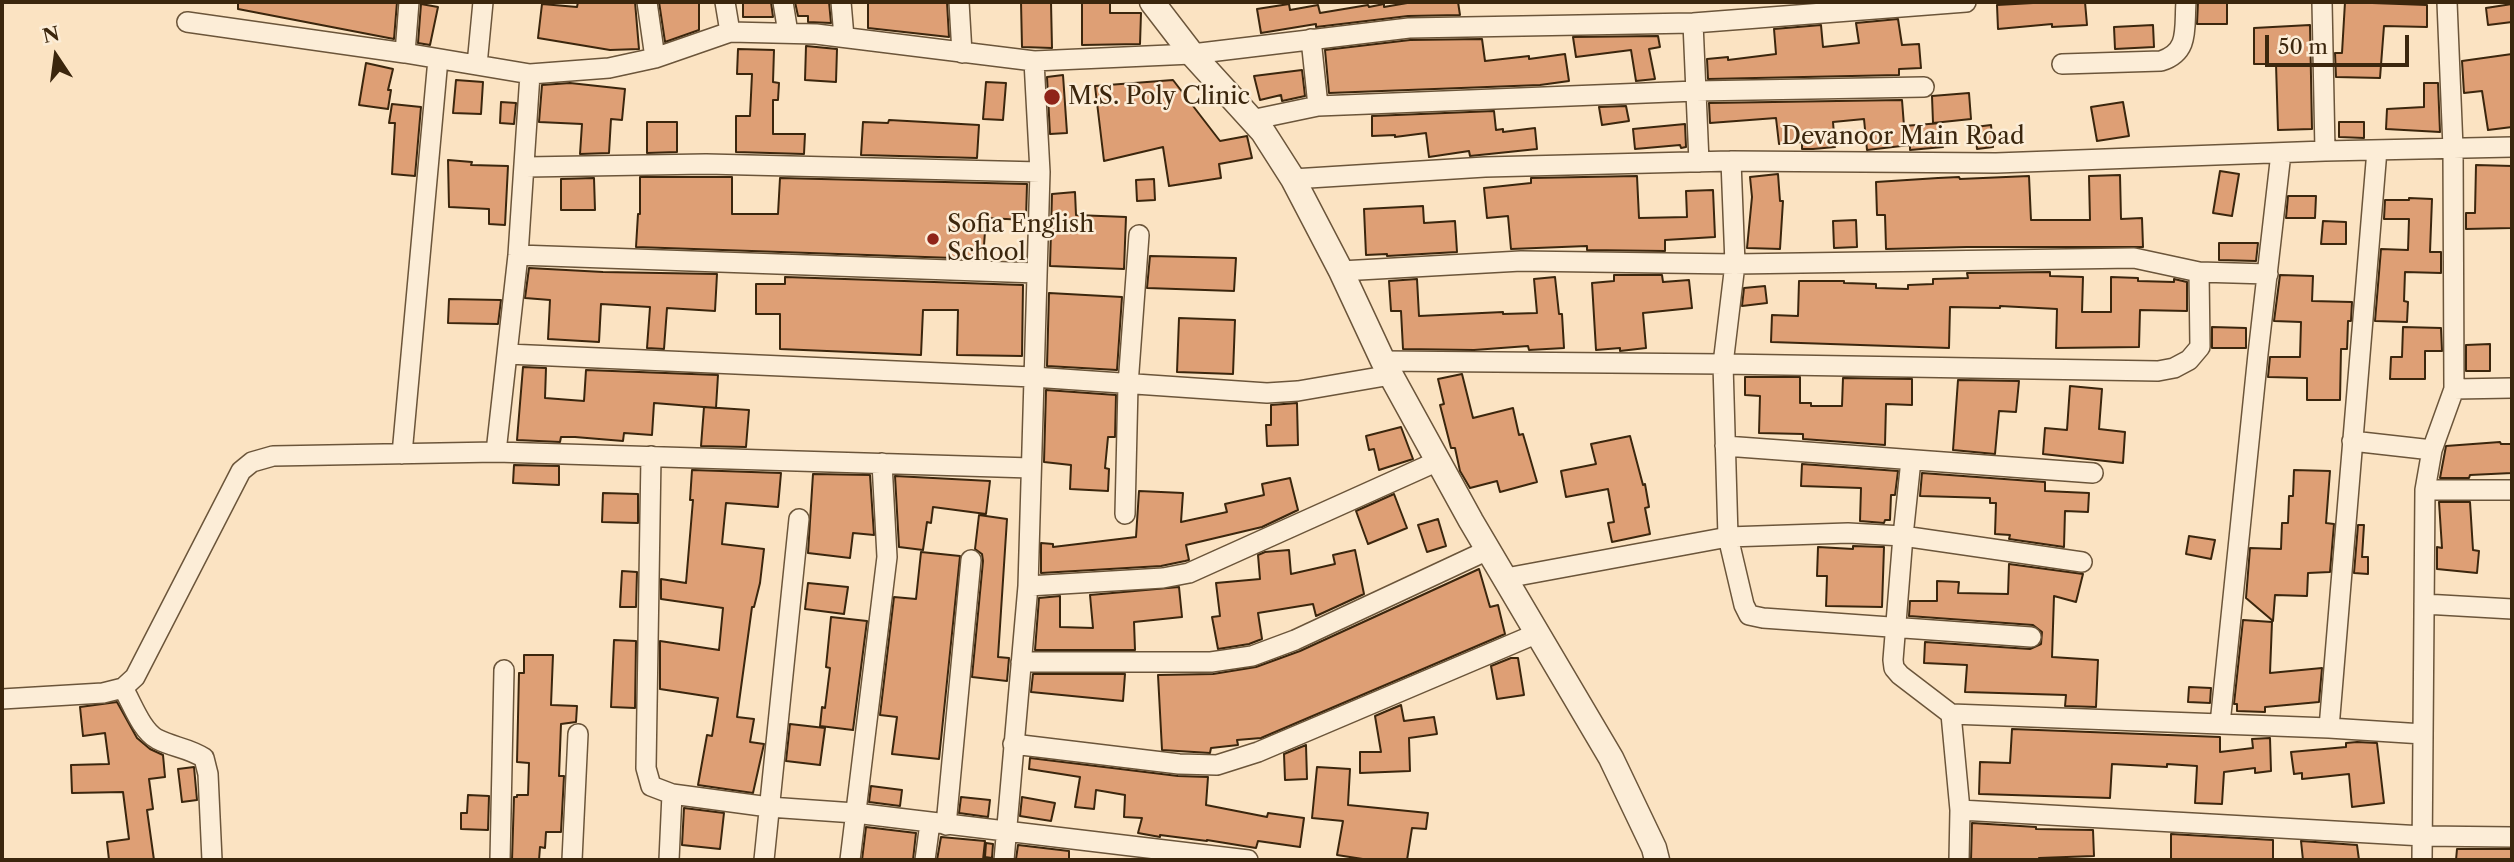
<!DOCTYPE html>
<html>
<head>
<meta charset="utf-8">
<style>
  body { margin:0 }
  #map { position:relative; width:2514px; height:862px; overflow:hidden; background:#fbe3c2; font-family:"Libre Caslon Text",serif }
  canvas { display:block }
  .frame { position:absolute; inset:0; border:4px solid #3b260d; pointer-events:none }
  .north { position:absolute; left:21px; top:21px; width:70px; height:70px; -webkit-text-stroke:5px #fcedd7; paint-order:stroke; rotate:347deg; font-size:19px; font-weight:700; line-height:28px; text-align:center; color:#3b260d }
  .north::after { content:''; display:block; margin:auto; width:24px; height:32px; background:#3b260d; clip-path:polygon(50% 0,100% 100%,50% 72%,0 100%) }
  .scale { position:absolute; left:2265px; top:35px; width:144px; height:32px; box-sizing:border-box; border:4px solid #3b260d; border-top:0; padding-left:9px; font-size:21px; line-height:24px; white-space:nowrap; color:#3b260d; -webkit-text-stroke:5px #fcedd7; paint-order:stroke }
</style>
</head>
<body>
<div id="map">
<canvas width="2514" height="862"></canvas>
<div class="frame"></div>
<div class="north">N</div>
<div class="scale">50 m</div>
</div>
<script>
const ctx = document.querySelector('canvas').getContext('2d');
ctx.lineJoin = 'round';
function fillPath(path, color) { ctx.fillStyle = color; ctx.fill(path, 'evenodd'); }
function stroke(path, color, width, dash) { ctx.strokeStyle = color; ctx.lineWidth = width; ctx.lineCap = dash ? 'butt' : 'round'; ctx.setLineDash(dash || []); ctx.stroke(path); }
function write(font, color, halo, rows, align = 'center') {
  ctx.font = font + ' "Libre Caslon Text",serif'; ctx.lineWidth = 5; ctx.setLineDash([]); ctx.textBaseline = 'middle'; ctx.strokeStyle = halo; ctx.fillStyle = color; for (const [text, x, y, turn = 0] of rows) {
    ctx.save(); ctx.translate(x, y); ctx.rotate((+turn || 0) * Math.PI / 180); ctx.textAlign = isNaN(turn) ? turn : align; if (halo) ctx.strokeText(text, 0, 0); ctx.fillText(text, 0, 0); ctx.restore();
  }
}
const building = new Path2D(`
  M238 2H397L394 39 238 9Z
  M578 2H635L639 49 610 50 538 38 542 4 577 7Z
  M659 2H699V30L665 42Z
  M743 2H771L773 17H743Z
  M795 2H829L831 23 808 22V16H798Z
  M868 2H947L949 37 868 28Z
  M1021 2H1051L1052 48 1022 47Z
  M1082 2H1110V13H1141L1140 44 1082 45Z
  M1413 2H1458L1460 15 1408 16 1316 27V24L1261 33 1257 9 1289 4 1290 10 1318 5 1320 13 1368 5 1369 7 1384 4V7Z
  M2051 2H2085L2087 25 2052 27V24L1998 29 1997 5Z
  M2198 2H2227V24H2197Z
  M2345 2 2427 5V27L2384 26 2380 78 2336 77 2335 53H2342Z
  M421 4 438 7 430 45 418 43Z
  M2512 4V22L2488 25 2486 8Z
  M1898 19 1902 45 1919 44 1921 68 1899 69V75L1708 79 1707 59 1728 57V60L1776 54 1774 29 1821 25 1823 47 1859 43 1856 23Z
  M2153 25 2154 47 2115 49 2114 27Z
  M2310 25 2312 129 2278 130 2276 64H2254V28Z
  M1658 36 1660 47 1649 49 1655 79 1636 81 1631 50 1576 57 1573 37Z
  M1482 39 1485 61 1529 56V59L1565 54 1569 81 1540 85 1329 93 1325 50 1410 40Z
  M806 46 837 49 836 82 805 80Z
  M738 49 774 50 773 82 779 83 778 100H773V134H805L804 154 736 152V116H750L752 74H737Z
  M2512 54V127L2488 130 2482 91 2464 93 2462 61Z
  M366 63 393 69 388 90H391L388 109 359 105Z
  M1302 70 1305 96 1282 101 1281 95 1260 100 1254 76Z
  M1063 75 1067 133 1050 134 1047 77Z
  M456 80 483 82 481 114 453 113Z
  M1173 80 1220 141 1247 136 1252 158 1219 164 1221 178 1169 186 1163 147 1104 161 1095 86Z
  M986 82 1006 83 1003 120 983 119Z
  M570 83 625 89 622 120 611 119 609 153 580 154 582 124 539 122 542 85Z
  M2424 83H2438L2440 132 2386 129 2387 109 2424 107Z
  M1969 93 1971 119 1933 123 1932 96Z
  M1902 100 1904 126 1941 123 1943 147 1910 150V145L1867 150 1864 119 1833 122 1835 147 1813 149H1802V142L1779 144 1776 118 1710 123 1709 103Z
  M501 102 516 103 514 124 500 123Z
  M2123 102 2129 136 2097 141 2091 107Z
  M392 104 421 107 415 176 392 174 395 123H389Z
  M1626 106 1629 121 1602 125 1599 107Z
  M1494 111 1496 130 1503 129V132L1535 128 1537 149 1470 156 1469 151 1429 157 1426 133 1395 137V135L1372 136V116Z
  M889 120 979 125 977 158 861 155 863 122 888 123Z
  M647 122H677V152L647 153Z
  M2339 122H2364V138L2339 137Z
  M1685 124 1686 147 1681 148 1680 145 1635 149 1633 129Z
  M1991 125 1993 147 1977 149 1975 127Z
  M448 160 472 162 471 165 508 166 505 225 489 224V209L449 207Z
  M2476 165 2512 166V228L2466 229V213H2475Z
  M2220 171 2239 174 2232 216 2213 213Z
  M1778 174 1780 201H1783L1780 249 1747 248 1752 197 1750 177Z
  M2120 175 2121 219 2142 218 2143 247H1967L1886 249 1885 215H1877L1876 182 1938 178 1959 177 1960 179 2029 176 2031 220H2090L2089 176Z
  M1637 176 1639 218 1687 217 1686 191 1713 190 1715 237 1665 240V251L1587 250V246L1511 249 1508 216 1487 218 1484 188 1531 183V178Z
  M640 177H732V214H778L780 178 1027 184 1026 220 986 218 983 259 636 247 638 214H640Z
  M594 178 595 210H561V179Z
  M1154 179 1155 200 1137 201 1136 180Z
  M1075 192 1076 215 1126 217 1124 269 1050 266 1052 194Z
  M2288 196H2316L2315 218H2286Z
  M2409 198 2432 199 2430 252H2441V273L2405 272 2404 301 2408 302 2407 322 2375 321 2381 249 2408 250 2409 219H2384L2385 200H2409Z
  M1423 206 1424 223 1455 221 1457 252 1387 256V254L1366 255 1364 209Z
  M1856 220 1857 247 1834 248 1833 221Z
  M2323 221 2346 222V244H2321Z
  M2219 243H2258L2256 261 2219 260Z
  M1150 256 1236 258 1234 291 1147 288Z
  M529 268 603 272 717 274 715 311 667 308 664 349 647 348 650 307 601 304 599 342 548 339 550 300 525 298Z
  M2050 272V276L2083 277 2082 312H2111V277L2138 278V281L2174 282V279L2187 282V311L2140 310 2139 347 2056 348 2057 309 2000 306V308L1950 307 1949 348 1771 342 1772 315 1798 316 1799 281H1844V283L1876 284V288L1908 289V285L1933 284V279L1968 278 1967 273Z
  M1614 275H1662L1663 282 1689 280 1692 308 1643 313 1646 348 1620 351V348L1596 350 1592 283 1614 281Z
  M2280 275 2313 276 2312 301 2352 302 2351 321H2348L2347 349H2341L2340 400H2307V378L2268 377 2270 357H2300L2301 322 2274 321Z
  M785 277 1023 285 1022 356 957 355 958 310H923L921 355 780 349V314H756V284H785Z
  M1555 277 1559 314H1562L1564 348 1529 350 1528 346 1474 350 1403 349 1401 311H1391L1389 281 1417 279 1419 316 1503 312V314L1537 313 1534 279Z
  M1765 286 1767 303 1742 306 1744 288Z
  M1049 293 1122 297 1117 370 1047 366Z
  M449 299 501 300 498 324 448 323Z
  M1179 318 1235 320 1233 374 1177 372Z
  M2212 327 2246 328V348H2212Z
  M2403 327 2441 328 2442 351H2425V379H2390L2391 357H2402Z
  M2490 344V371H2466V345Z
  M523 367 546 368 545 398 584 401 586 370 718 375 716 408 654 403 652 435 624 433 623 441 575 437H561L560 442 517 440Z
  M1462 374 1473 418 1513 408 1519 435 1523 434 1537 482 1500 492 1497 481 1470 488 1460 471 1455 448H1451L1440 405 1444 404 1438 379Z
  M1745 377H1800V403H1811V406H1842L1843 378 1912 379V405L1886 404 1885 445 1803 439V434L1759 433 1760 396 1745 395Z
  M1958 380 2019 381 2016 412 1999 411 1995 454 1953 450Z
  M2070 386 2102 389 2099 429 2125 432 2123 463 2043 454 2045 428 2067 430Z
  M1046 390 1116 395 1115 437H1108L1105 468 1109 469 1108 491 1070 489 1071 465 1044 462Z
  M1297 403 1298 445 1267 446 1266 425H1271V405Z
  M704 407 749 410 746 447 701 446Z
  M1401 427 1413 459 1379 470 1374 449 1369 450 1366 436Z
  M1630 436 1643 485 1645 484 1649 507 1645 508 1650 534 1612 542 1608 523 1614 522 1608 489 1566 497 1561 471 1596 464 1591 444Z
  M2500 442 2501 444H2512V473L2470 475 2469 478H2440L2446 446Z
  M1802 464 1898 471 1895 495H1891L1890 520H1885L1884 523 1860 521 1861 488 1801 486Z
  M514 465 559 466V485L513 483Z
  M692 470 781 473 778 507 726 503 722 544 764 549 760 583 754 607H752L737 717 754 719 750 742 764 744 753 793 698 785 707 735 712 736 718 698 660 689V641L719 650 723 608 661 599V579L686 583 693 500H690Z
  M2294 470 2330 471 2326 523 2334 524 2330 572 2308 573 2307 596 2275 595 2273 621 2246 598 2250 548 2281 549 2282 523H2288L2289 496H2293Z
  M1922 473 2045 482V491L2089 493 2088 512 2065 511 2064 547 2009 539 2010 535 1995 534 1996 503H1990V498L1920 496Z
  M813 474 870 475 874 535 853 533 850 558 808 553Z
  M895 476 990 481 986 514 933 507 931 523 927 522 923 550 899 547Z
  M1290 478 1298 510 1262 527 1186 545 1189 560 1185 561 1161 566 1041 573V543L1053 544V547L1136 537 1139 491 1183 493 1181 522 1227 512 1225 504 1264 495 1262 484Z
  M603 493 638 494V523L602 522Z
  M1394 494 1407 528 1368 544 1356 511Z
  M2439 502H2470L2473 550 2479 551 2477 573 2437 569V547L2442 548Z
  M979 515 1007 519 998 657 1009 658 1007 681 972 677 983 561 982 554 975 549Z
  M1438 519 1446 546 1427 552 1418 525Z
  M2358 525H2364L2362 557H2368V574L2354 573Z
  M2189 536 2215 540 2211 559 2186 554Z
  M1853 546 1884 547 1882 607 1826 606 1827 576H1817L1818 547 1853 549Z
  M1289 550 1291 574 1335 564 1333 555 1355 550 1364 594 1316 616 1313 604 1258 613 1262 639 1249 644 1218 649 1212 617 1220 616 1216 583 1260 579 1258 555 1265 552Z
  M921 552 960 556 939 759 892 754 897 717 880 715 894 597 916 599Z
  M2009 564 2083 574 2076 602 2054 596 2052 657 2098 660 2096 707 2065 706 2066 695 1965 692 1967 665 1924 663 1925 642 2030 649 2041 644 2042 632 2033 625 1909 616 1910 601H1937V581L1959 582 1958 593 2008 594Z
  M1479 569 1490 607 1498 605 1505 634 1261 738 1237 740 1238 745 1211 748 1210 753 1162 750 1158 675 1213 674 1256 667 1300 651Z
  M622 571 637 572 636 607H620Z
  M808 583 848 587 844 614 805 609Z
  M1179 587 1182 617 1134 622 1135 650H1035L1039 598 1060 596V627L1093 628 1090 595Z
  M831 617 867 621 853 730 820 726 822 707 825 708 830 668 826 667Z
  M2243 620 2272 622 2270 673 2322 668 2319 702 2265 707V712L2237 711V704H2234Z
  M614 640 636 641 635 708 611 707Z
  M524 655H553L551 705 577 706 576 722 561 724 559 776H564L561 832H546L545 848 540 847 539 860H512L514 797H517V795H528L529 763 517 762 519 673H524Z
  M1511 658H1518L1524 695 1497 699 1491 666Z
  M1033 674H1125L1123 701 1031 692Z
  M2189 687 2211 688 2210 703 2188 702Z
  M117 702 137 738 150 749 163 755 165 777 149 779 153 809 147 810 154 860H109L107 842 129 839 123 792 72 793 71 765 109 764 105 733 83 736 80 707Z
  M1401 705 1404 721 1434 717 1437 734 1409 738 1410 771 1360 773V752H1381L1375 716Z
  M790 724 825 728 820 765 786 761Z
  M2012 729 2220 737V752L2253 748 2252 739 2270 738 2271 771 2255 773V768L2224 772 2222 804 2195 803 2197 766 2167 764V767L2112 764 2110 798 1979 794 1980 762 2010 763Z
  M2357 742 2377 743 2384 803 2352 807 2349 774 2302 779V773L2294 774 2291 752 2346 747V743Z
  M1306 745 1307 779 1285 780 1284 754Z
  M1030 758 1178 776 1208 777 1206 805 1267 817 1268 813 1304 818 1300 847 1258 841 1256 848 1207 840V841L1160 835V837L1138 833 1142 818 1124 817 1125 795 1096 790 1094 809 1075 807 1080 777 1029 769Z
  M194 767 197 800 182 802 178 769Z
  M1317 767 1350 769 1348 805 1428 813 1426 829 1412 828 1407 860H1369L1337 855 1343 821 1312 818Z
  M871 786 902 790 900 806 869 802Z
  M468 795 489 796 488 830 461 829V813H467Z
  M961 797 990 800 988 817 959 813Z
  M1022 797 1055 803 1051 821 1020 816Z
  M684 808 724 813 720 849 682 845Z
  M1972 823 2036 827V829L2093 830 2094 856 2039 858V860H1971Z
  M866 827 916 833 913 860H862Z
  M2171 834 2273 840V860L2171 859Z
  M941 837 985 841 983 860H937Z
  M2301 841 2357 845 2359 860H2303Z
  M986 843 993 844 992 858 985 857Z
  M1018 845 1069 851V860L1016 859Z
  M2457 849H2512V860H2456Z`);
const minor = new Path2D(`
  M647 2 655 58
  M725 2 730 32
  M783 2 788 33
  M841 2 844 37
  M959 2 962 53
  M2322 2 2325 151
  M187 22 405 53 530 74 609 68 655 58 730 32 816 34 1034 61 1192 54 1409 28 1693 23 1966 2
  M1693 23 1699 162
  M1311 39 1318 106
  M405 53 409 2
  M2062 64 2161 61C2190 52 2184 28 2186 2
  M477 65 483 2
  M1251 120 1318 106 1696 91 1924 87
  M526 167 706 164 1040 172
  M1293 179 1485 167 1731 161 1996 163 2325 151 2512 147
  M518 255 1037 273
  M1341 271 1521 261 1735 264 2134 258 2199 272 2268 274
  M507 354 1033 377 1267 393 1298 391 1391 375
  M1383 361 1723 364 1735 264 1731 161
  M2454 389 2512 388
  M2352 441 2432 450
  M1725 446 2093 473
  M496 452 518 255 530 74
  M402 454 438 59
  M651 456 646 768 651 786 672 794 769 807 855 813 1248 860
  M1911 460 1903 536 1893 660 1894 668 1900 675 1951 714 1960 810 1959 860
  M2425 490H2512
  M1125 514 1128 385 1139 235
  M1506 578 1728 537 1848 533 1903 536 2082 562
  M1028 586 1163 578 1189 573 1438 461
  M2424 604 2512 609
  M2031 637 1763 618 1749 615 1744 605 1728 537 1723 364 2158 371 2174 368 2189 360 2200 347 2199 272
  M1021 662H1211L1252 656 1295 640 1488 550
  M123 688C132 703 141 730 157 739 172 747 189 748 204 758L208 774 212 860
  M2 699 103 693 123 688 135 677 241 471 252 462 273 456 496 452 1031 468
  M1951 714 2329 728 2423 734
  M2220 724 2258 354 2281 153
  M2329 728 2377 150
  M1013 744 1179 764 1217 765 1258 752 1538 633
  M1960 810 2423 836 2512 837
  M946 825 971 560
  M500 860 504 670
  M572 860 578 734
  M669 860 672 794
  M764 860 799 519
  M850 860 887 557 882 463
  M925 860 930 823
  M1004 860 1028 586 1040 172 1034 61
  M2422 860 2425 490 2432 450 2454 389 2453 148 2447 2`);
const tertiary = new Path2D(`
  M1152 2 1192 54 1263 132 1293 179 1341 271 1383 361 1471 521 1611 758 1654 848 1657 860`);
const markers = [
  [1052,97,9,"#8f2418"],
  [933,239,7,"#8f2418"]
];
const poiNames = [
  ["M.S. Poly Clinic",1068,97],
  ["Sofia English",947,225],
  ["School",947,253]
];
const streetNames = [
  ["Devanoor Main Road",1903,137]
];
fillPath(building, '#de9f75');
stroke(building, '#3b260d', 2);
stroke(minor, '#6b553a', 22);
stroke(tertiary, '#6b553a', 27);
stroke(minor, '#fcedd7', 19);
stroke(tertiary, '#fcedd7', 24);
for (const [x, y, r, color] of markers) { const dot = new Path2D(); dot.arc(x, y, r, 0, 2 * Math.PI); ctx.fillStyle = color; ctx.fill(dot); stroke(dot, '#fcedd7', 2.5); }
write('24px', '#3b260d', '#fcedd7', poiNames, 'left');
write('24px', '#3b260d', '#fcedd7', streetNames);
</script>
</body>
</html>
